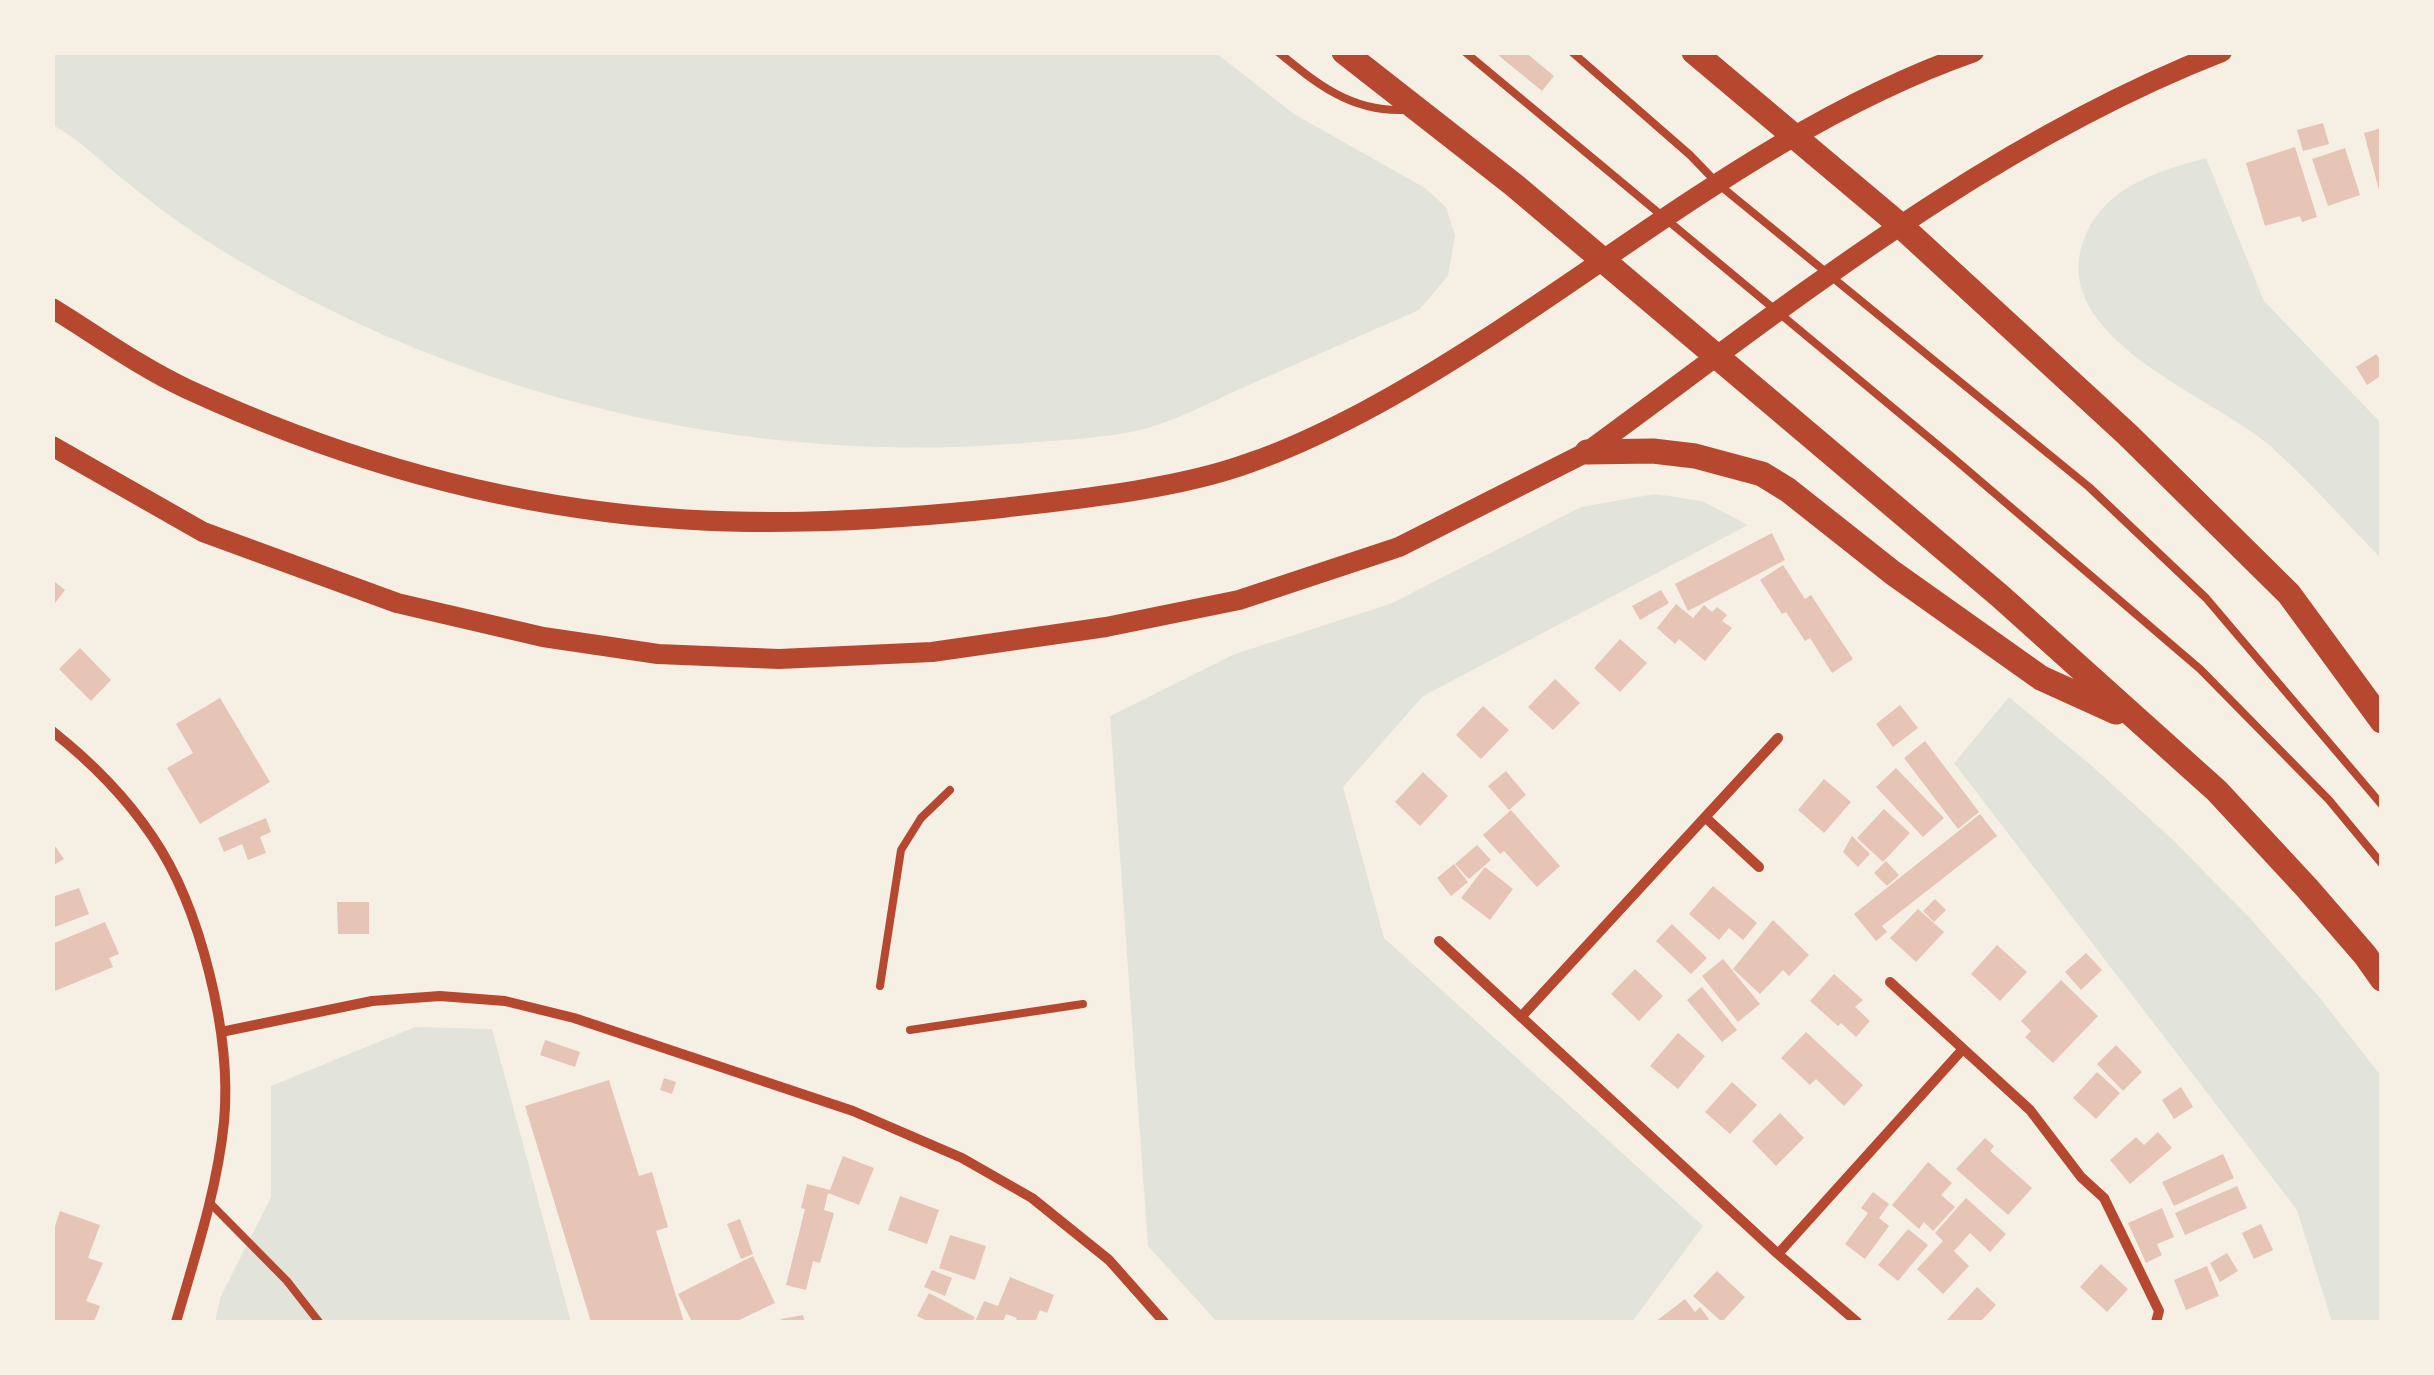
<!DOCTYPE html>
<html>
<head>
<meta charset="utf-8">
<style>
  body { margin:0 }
  #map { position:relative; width:2434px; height:1375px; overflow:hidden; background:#f6efe4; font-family:"Fira Sans",sans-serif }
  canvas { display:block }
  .frame { position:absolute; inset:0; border:55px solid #f6efe4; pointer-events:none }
</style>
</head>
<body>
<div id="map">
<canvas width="2434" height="1375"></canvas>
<div class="frame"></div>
</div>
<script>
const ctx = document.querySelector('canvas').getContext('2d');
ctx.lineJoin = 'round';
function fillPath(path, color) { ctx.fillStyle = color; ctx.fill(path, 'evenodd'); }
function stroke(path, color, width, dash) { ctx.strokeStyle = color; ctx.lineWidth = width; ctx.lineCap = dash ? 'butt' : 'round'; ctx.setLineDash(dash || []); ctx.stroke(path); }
const green = new Path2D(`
  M53 52 1216 53 1294 114 1425 188 1446 207 1455 236 1448 276 1419 310C1360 336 1300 362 1240 389 1213 401 1185 416 1157 425 1121 438 1062 440 1023 443 755 466 480 401 248 266 206 242 167 215 130 185 105 165 80 140 53 125Z
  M2206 158 2264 301 2381 423V558C2344 521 2308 479 2268 444 2210 395 2046 337 2084 239 2105 186 2156 172 2206 158Z
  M1655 494 1702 501 1748 525 1423 696 1343 787 1384 938 1703 1226 1632 1322H1217L1148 1246 1110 716 1235 654 1390 604 1581 507Z
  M2009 697 2092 766 2172 839 2248 916 2320 998 2381 1076V1322H2332L2297 1210 1954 763Z
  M415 1027 492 1029 571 1322H215L220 1298 271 1197V1086Z`);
const building = new Path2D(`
  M1499 52H1525L1554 76 1542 91 1498 55Z
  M2323 123 2329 144 2303 151 2297 130Z
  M2382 128V194H2380L2364 133Z
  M2295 147 2317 217 2302 222 2300 216 2265 226 2246 163Z
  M2345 148 2360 195 2328 206 2312 159Z
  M2376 354 2382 362V375L2367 385 2356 367Z
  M1772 533 1785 560 1688 611 1675 584Z
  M1783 565 1805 599 1811 595 1853 659 1832 673 1810 638 1805 641 1786 612 1782 614 1760 580Z
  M55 582 65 590 52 607V586Z
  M1661 590 1669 603 1640 620 1632 606Z
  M1676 604 1693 618 1704 605 1712 612 1717 607 1727 615 1722 621 1732 628 1705 661 1679 639 1675 644 1657 628Z
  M1620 639 1647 663 1620 692 1594 668Z
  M80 648 111 680 91 701 59 669Z
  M1555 679 1580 703 1553 730 1528 707Z
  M220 698 270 782 200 824 167 768 193 753 176 724Z
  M1900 705 1918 728 1893 747 1876 724Z
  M1483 706 1509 730 1481 759 1456 735Z
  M1925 741 1979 812 1958 829 1904 758Z
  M1896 768 1944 818 1923 837 1876 787Z
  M1506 771 1526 795 1509 810 1488 786Z
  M1423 772 1448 796 1420 826 1395 802Z
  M1824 779 1851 802 1824 833 1798 810Z
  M1884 809 1910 833 1883 862 1857 838Z
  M1511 810 1560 866 1537 887 1504 851 1500 854 1483 835Z
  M1980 814 1997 836 1882 926 1887 932 1876 941 1854 914Z
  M266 818 271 832 260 837 266 853 248 860 242 844 224 852 218 838Z
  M1852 836 1870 854 1858 867 1843 852Z
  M52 842 64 859 52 866Z
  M1477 845 1491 860 1469 879 1455 864Z
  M1886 861 1899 875 1887 886 1874 873Z
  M1454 864 1468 882 1451 896 1437 878Z
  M1485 867 1513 889 1490 920 1461 898Z
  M1713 886 1757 923 1743 940 1729 928 1719 940 1689 914Z
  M79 888 89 914 52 928V897Z
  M1935 899 1946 910 1934 922 1923 911Z
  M337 902H369V934H338Z
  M1918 909 1944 932 1916 962 1890 938Z
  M1773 920 1809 955 1789 976 1783 970 1760 994 1733 969Z
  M105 922 119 954 109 958 113 967 55 991 52 944Z
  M1672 924 1707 958 1691 974 1656 941Z
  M1997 945 2027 972 2000 1001 1971 974Z
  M2086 953 2102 970 2081 990 2065 972Z
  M1723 959 1760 1004 1738 1022 1702 976Z
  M1635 969 1663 996 1639 1021 1611 994Z
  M1834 974 1863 1000 1855 1007 1870 1021 1856 1037 1841 1023 1838 1026 1810 1001Z
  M2061 980 2098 1016 2053 1063 2025 1037 2031 1031 2021 1021Z
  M1702 987 1737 1030 1722 1042 1687 1000Z
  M1806 1032 1863 1085 1844 1106 1816 1079 1810 1085 1781 1058Z
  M1678 1033 1705 1056 1678 1089 1650 1066Z
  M545 1040 580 1052 575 1067 540 1055Z
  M2116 1045 2142 1072 2123 1091 2097 1064Z
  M2097 1072 2120 1093 2096 1119 2073 1098Z
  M664 1078 676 1082 672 1094 660 1090Z
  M609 1080 639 1176 652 1172 668 1227 656 1231 684 1322H591L525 1106Z
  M1732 1082 1757 1105 1730 1134 1705 1112Z
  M2181 1087 2193 1107 2174 1119 2162 1100Z
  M1780 1113 1804 1138 1776 1166 1752 1141Z
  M2158 1132 2172 1148 2130 1184 2110 1160 2136 1137 2144 1145Z
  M1985 1138 1994 1146 1990 1151 2032 1188 2008 1215 1956 1169Z
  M2223 1154 2234 1178 2174 1206 2162 1182Z
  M843 1156 874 1168 859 1205 828 1193 824 1210 834 1213 820 1263 813 1261 806 1290 786 1285 805 1209 801 1208 807 1184 830 1190Z
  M1928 1162 1952 1183 1941 1195 1955 1207 1933 1231 1924 1222 1919 1229 1892 1205Z
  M2237 1186 2247 1208 2185 1235 2175 1213Z
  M1873 1192 1889 1204 1879 1218 1889 1226 1865 1259 1845 1244 1868 1213 1861 1208Z
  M900 1196 939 1210 927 1244 888 1230Z
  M1966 1198 2006 1234 1990 1252 1970 1233 1954 1251 1969 1266 1943 1294 1917 1269 1943 1241 1935 1233Z
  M2162 1208 2174 1237 2157 1244 2162 1255 2146 1263 2128 1223Z
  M60 1211 100 1225 88 1258 103 1263 86 1301 100 1306 94 1322H52V1235Z
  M740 1219 753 1254 741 1259 727 1224Z
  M2261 1224 2273 1250 2254 1259 2242 1233Z
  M1908 1229 1928 1245 1898 1281 1878 1265Z
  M950 1235 986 1246 975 1280 939 1268Z
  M2227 1253 2238 1271 2220 1282 2210 1263Z
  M753 1256 775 1303 735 1322H692L678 1294Z
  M2101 1264 2128 1289 2107 1312 2080 1287Z
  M2207 1266 2219 1296 2186 1310 2174 1280Z
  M932 1270 952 1278 945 1296 924 1287Z
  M1717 1271 1745 1297 1722 1322 1693 1296Z
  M1010 1277 1054 1295 1047 1313 1040 1310 1035 1322H1015L1017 1318 1006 1314 1003 1322H975L984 1301 998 1306Z
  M1977 1287 1996 1305 1980 1322H1945Z
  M929 1293 975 1317 972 1322H929L917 1316Z
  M1685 1299 1695 1312 1700 1307 1709 1319 1705 1322H1655Z
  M803 1315 805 1322H781V1319Z`);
const service = new Path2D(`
  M1278 52C1317 84 1351 112 1404 110
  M1465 52 1951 456 2200 669 2329 800 2382 864
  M1572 52 1690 155 1718 184 2089 487 2206 598 2382 805
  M880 986 901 850 921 818 950 790
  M910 1030 1083 1004
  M210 1203 287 1281 319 1322`);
const minor = new Path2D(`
  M52 731C90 761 125 796 152 836 201 907 232 1036 224 1122 217 1191 195 1256 176 1322
  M1705 817 1759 867
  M1439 941 1778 1254 1857 1322
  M1890 982 2030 1110 2081 1177 2104 1198 2159 1311 2156 1322
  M1521 1017 1778 738
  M221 1032 372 1001 440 996 505 1001 574 1018 853 1111 962 1158 1032 1198 1109 1260 1164 1322
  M1778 1254 1962 1050`);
const secondary = new Path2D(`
  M52 308C96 335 140 367 187 389 319 450 461 494 606 512 737 529 872 522 1002 508 1078 499 1178 489 1249 463 1287 450 1327 431 1363 412 1571 301 1748 131 1974 52
  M52 446 203 532 397 603 543 637 658 654 779 659 932 652 1106 627 1239 600 1399 547 1587 452C1788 305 1988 143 2222 52`);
const primary = new Path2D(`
  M1344 52 1514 185 2000 596 2217 791 2307 888 2365 955 2382 979
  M1694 52 1901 226 2128 435 2289 594 2382 721
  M1587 452 1653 451 1695 456 1762 474 1788 490 1893 573 2041 678 2116 712`);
fillPath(green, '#e2e4dc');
fillPath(building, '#e6c5b7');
stroke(service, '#b5482f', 8);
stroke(minor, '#b5482f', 10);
stroke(secondary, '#b5482f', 20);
stroke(primary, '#b5482f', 25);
</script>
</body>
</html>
